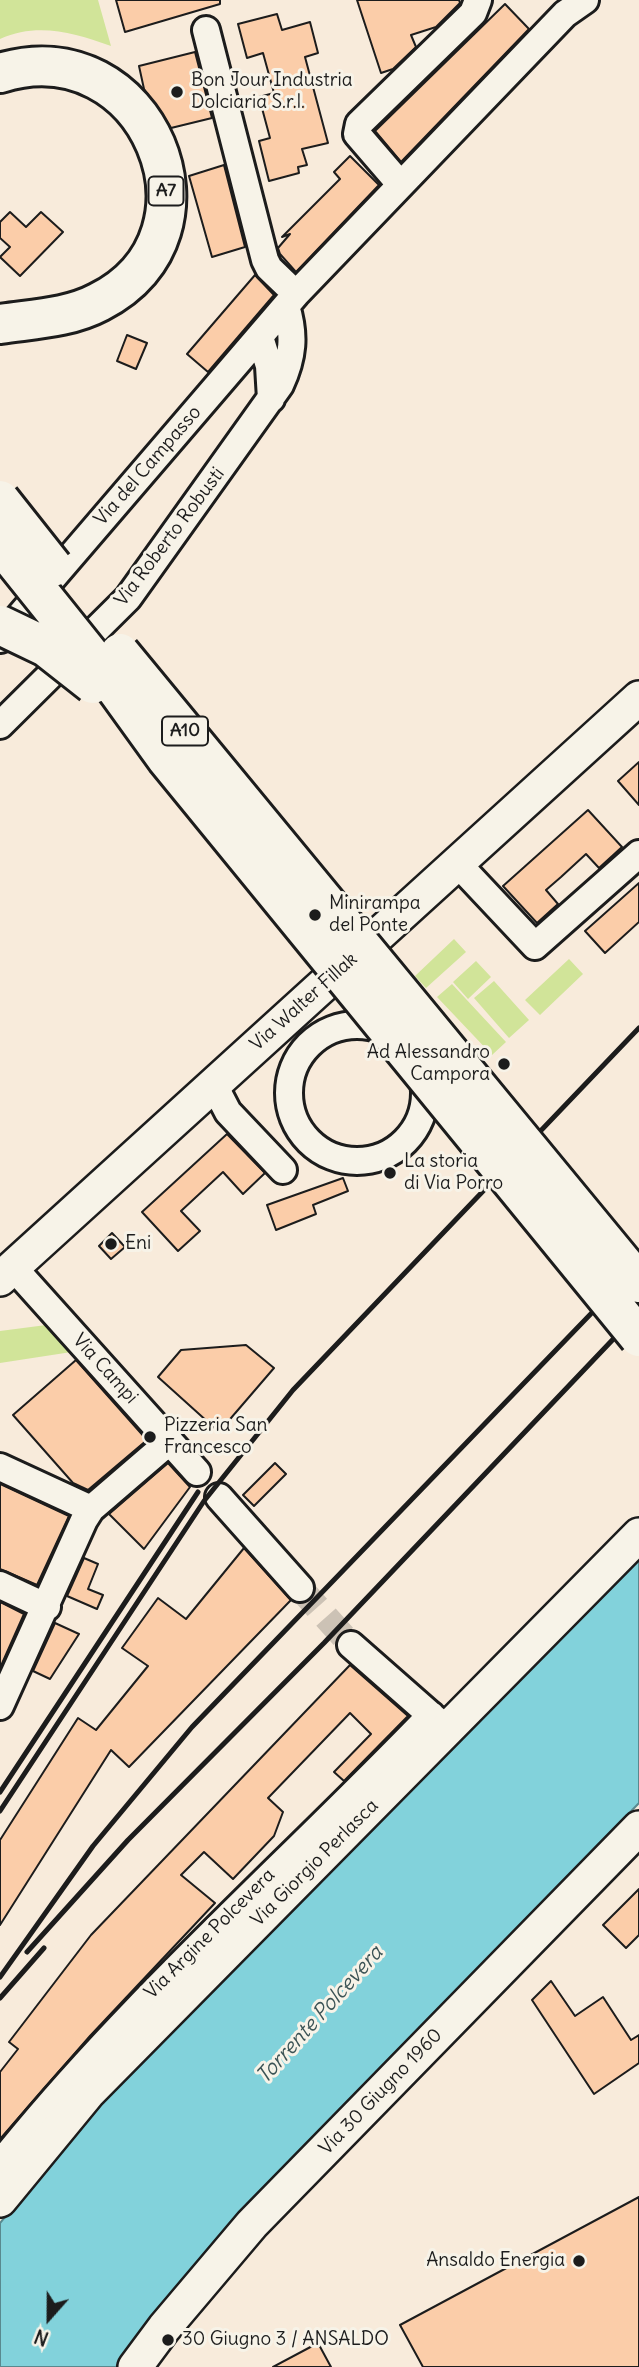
<!DOCTYPE html>
<html>
<head>
<meta charset="utf-8">
<style>
  body { margin:0 }
  #map { position:relative; width:639px; height:2367px; overflow:hidden; background:#f8ebdb; font-family:Delius,sans-serif }
  canvas { display:block }
  .north { position:absolute; left:14px; top:2283px; width:70px; height:70px; -webkit-text-stroke:5px #f7f3e8; paint-order:stroke; rotate:201deg; font-size:19px; font-weight:700; line-height:28px; text-align:center; color:#1c1c1c }
  .north::after { content:''; display:block; margin:auto; width:24px; height:32px; background:#1c1c1c; clip-path:polygon(50% 0,100% 100%,50% 72%,0 100%) }
</style>
</head>
<body>
<div id="map">
<canvas width="639" height="2367"></canvas>
<div class="north">N</div>
</div>
<script>
const ctx = document.querySelector('canvas').getContext('2d');
ctx.lineJoin = 'round';
function fillPath(path, color) { ctx.fillStyle = color; ctx.fill(path, 'evenodd'); }
function stroke(path, color, width, dash) { ctx.strokeStyle = color; ctx.lineWidth = width; ctx.lineCap = dash ? 'butt' : 'round'; ctx.setLineDash(dash || []); ctx.stroke(path); }
function write(font, color, halo, rows, align = 'center') {
  ctx.font = font + ' Delius,sans-serif'; ctx.lineWidth = 6; ctx.setLineDash([]); ctx.textBaseline = 'middle'; ctx.strokeStyle = halo; ctx.fillStyle = color; for (const [text, x, y, turn = 0] of rows) {
    ctx.save(); ctx.translate(x, y); ctx.rotate((+turn || 0) * Math.PI / 180); ctx.textAlign = isNaN(turn) ? turn : align; if (halo) ctx.strokeText(text, 0, 0); ctx.fillText(text, 0, 0); ctx.restore();
  }
}
const green = new Path2D(`
  M0 0H98L111 46C74 33 38 22 0 39Z
  M454 939 466 952 426 988 415 976Z
  M569 959 583 974 540 1015 525 1000Z
  M476 961 491 977 468 999 453 982Z
  M494 981 529 1020 509 1038 474 998Z
  M452 984 506 1042 492 1055 437 997Z
  M54 1324 78 1351 0 1363V1331Z`);
const water = new Path2D(`
  M639 1560V1803C529 1916 419 2028 311 2143 243 2215 172 2285 116 2367H0V2223L94 2108Z`);
const building = new Path2D(`
  M116 0H220V4L125 32Z
  M357 0H459L460 3 436 27 411 35 416 47 393 69 381 73Z
  M505 4 529 29 401 162 375 131Z
  M277 14 282 30 310 22 318 53 305 57 328 143 302 149 307 165 298 167 299 173 269 181 259 141 270 138 259 97 274 93 263 53 247 58 238 24Z
  M195 52 212 118 171 128 144 89 139 66Z
  M350 156 379 185 296 272 280 254 278 248 290 234 282 237 340 179 334 172Z
  M224 165 245 247 212 257 189 176Z
  M10 212 26 227 41 212 63 232 20 276 0 257 10 247 0 238V222Z
  M255 275 274 295 208 372 187 354Z
  M127 335 147 343 136 369 117 361Z
  M639 762V805L618 781Z
  M588 810 622 847 599 868 586 854 561 877 546 890 558 904 537 923 503 886Z
  M639 883V922L605 953 585 931Z
  M227 1134 265 1173 243 1194 223 1172 181 1211 200 1231 178 1251 142 1212Z
  M343 1178 348 1191 313 1205 316 1214 276 1230 267 1205Z
  M112 1233 125 1247 111 1259 99 1246Z
  M246 1345 274 1368 219 1432 158 1377 181 1350Z
  M76 1360 147 1440 88 1490 73 1483 13 1415Z
  M168 1463 190 1487 144 1549 109 1514Z
  M275 1463 286 1474 254 1506 243 1495Z
  M0 1484 69 1516 37 1585 0 1569Z
  M244 1548 291 1600 129 1767 111 1750 0 1925V1840L78 1718 96 1730 148 1666 122 1648 158 1598 186 1619Z
  M84 1558 98 1564 88 1589 103 1595 97 1609 67 1596Z
  M0 1602 24 1614 0 1668Z
  M55 1623 79 1634 50 1679 33 1671Z
  M350 1665 408 1716 344 1781 334 1772 371 1734 350 1713 268 1798 283 1812 274 1836 233 1879 204 1852 181 1875 215 1903 90 2036 0 2139V2072L18 2049 9 2042 91 1935Z
  M639 1889V1935L626 1948 603 1925Z
  M551 1981 575 2016 603 1997 631 2040 639 2035V2063L594 2094 532 2000Z
  M639 2197V2367H423L400 2325Z
  M318 2343 331 2367H273Z`);
const minorTunnel = new Path2D(`
  M300 1588 351 1645`);
const minor = new Path2D(`
  M206 30 265 260 269 268 296 294
  M400 184 357 134 359 124 473 13 478 0
  M260 337 269 366 271 399
  M0 639 296 294 565 14 585 0
  M0 725 128 598 280 385C293 357 295 335 286 306
  M457 863 535 946 639 854
  M289 1093a68 68 0 1 1 136 0a68 68 0 1 1-136 0Z
  M214 1085 228 1112 283 1170
  M13 1267 197 1472
  M0 1467 91 1509
  M219 1497 300 1588
  M0 1585 47 1607
  M351 1645 442 1725
  M0 1706 84 1520 91 1509 170 1441
  M0 2164C130 2001 287 1865 431 1715`);
const major = new Path2D(`
  M0 1279 639 698
  M0 2200 88 2093 639 1535
  M135 2367 164 2328 252 2224 639 1828`);
const highway = new Path2D(`
  M0 73C148 27 234 234 99 302 69 318 33 319 0 324`);
const rail = new Path2D(`
  M0 1792 198 1492
  M0 1811 204 1501 293 1390 639 1028
  M27 1952 128 1840 324 1643 639 1312
  M0 1977 93 1846 192 1727 639 1264
  M0 1998 44 1948`);
const highwayBridge = new Path2D(`
  M0 500 53 567
  M0 543 109 679 166 758 639 1337
  M0 625 46 647 93 684
  M120 653 639 1283`);
const markers = [
  [177,92,7,"#1c1c1c"],
  [315,915,7,"#1c1c1c"],
  [504,1064,7,"#1c1c1c"],
  [390,1173,7,"#1c1c1c"],
  [111,1244,7,"#1c1c1c"],
  [150,1437,7,"#1c1c1c"],
  [579,2261,7,"#1c1c1c"],
  [168,2340,7,"#1c1c1c"]
];
const shields = [
  [166,191,35],
  [185,731,46]
];
const shieldNames = [
  ["A7",166,191],
  ["A10",185,731]
];
const poiNames = [
  ["Bon Jour Industria",191,81],
  ["Dolciaria S.r.l.",191,103],
  ["Minirampa",329,904],
  ["del Ponte",329,926],
  ["Ad Alessandro",490,1053,"right"],
  ["Campora",490,1075,"right"],
  ["La storia",404,1162],
  ["di Via Porro",404,1184],
  ["Eni",125,1244],
  ["Pizzeria San",164,1426],
  ["Francesco",164,1448],
  ["Ansaldo Energia",565,2261,"right"],
  ["30 Giugno 3 / ANSALDO",182,2340]
];
const streetNames = [
  ["Via del Campasso",148,466,-49],
  ["Via Roberto Robusti",170,537,-53],
  ["Via Walter Fillak",304,1002,-42],
  ["Via Campi",105,1369,48],
  ["Via Giorgio Perlasca",315,1863,-45],
  ["Via Argine Polcevera",210,1934,-45],
  ["Via 30 Giugno 1960",381,2092,-46]
];
const waterNames = [
  ["Torrente Polcevera",320,2015,-48]
];
fillPath(green, '#d1e499');
fillPath(water, '#82d2db');
stroke(water, '#59898f', 2);
fillPath(building, '#fbcda9');
stroke(building, '#1c1c1c', 2);
stroke(minorTunnel, '#ccc2b5', 26, [26, 13]);
stroke(minor, '#1c1c1c', 32);
stroke(major, '#1c1c1c', 38);
stroke(highway, '#1c1c1c', 44);
stroke(minor, '#f7f3e8', 26);
stroke(major, '#f7f3e8', 33);
stroke(highway, '#f7f3e8', 38);
stroke(rail, '#1c1c1c', 5);
stroke(highwayBridge, '#1c1c1c', 44, []);
stroke(highwayBridge, '#f7f3e8', 38);
for (const [x, y, r, color] of markers) { const dot = new Path2D(); dot.arc(x, y, r, 0, 2 * Math.PI); ctx.fillStyle = color; ctx.fill(dot); stroke(dot, '#f7f3e8', 2.5); }
for (const [x, y, w] of shields) { const box = new Path2D(); box.roundRect(x - w / 2, y - 14.5, w, 29, 5); ctx.fillStyle = '#f7f3e8'; ctx.fill(box); stroke(box, '#1c1c1c', 2); }
write('bold 18px', '#1c1c1c', null, shieldNames);
write('19px', '#1c1c1c', '#f7f3e8', poiNames, 'left');
write('19px', '#1c1c1c', '#f7f3e8', streetNames);
write('italic 21px', '#3b5355', '#f7f3e8', waterNames);
</script>
</body>
</html>
